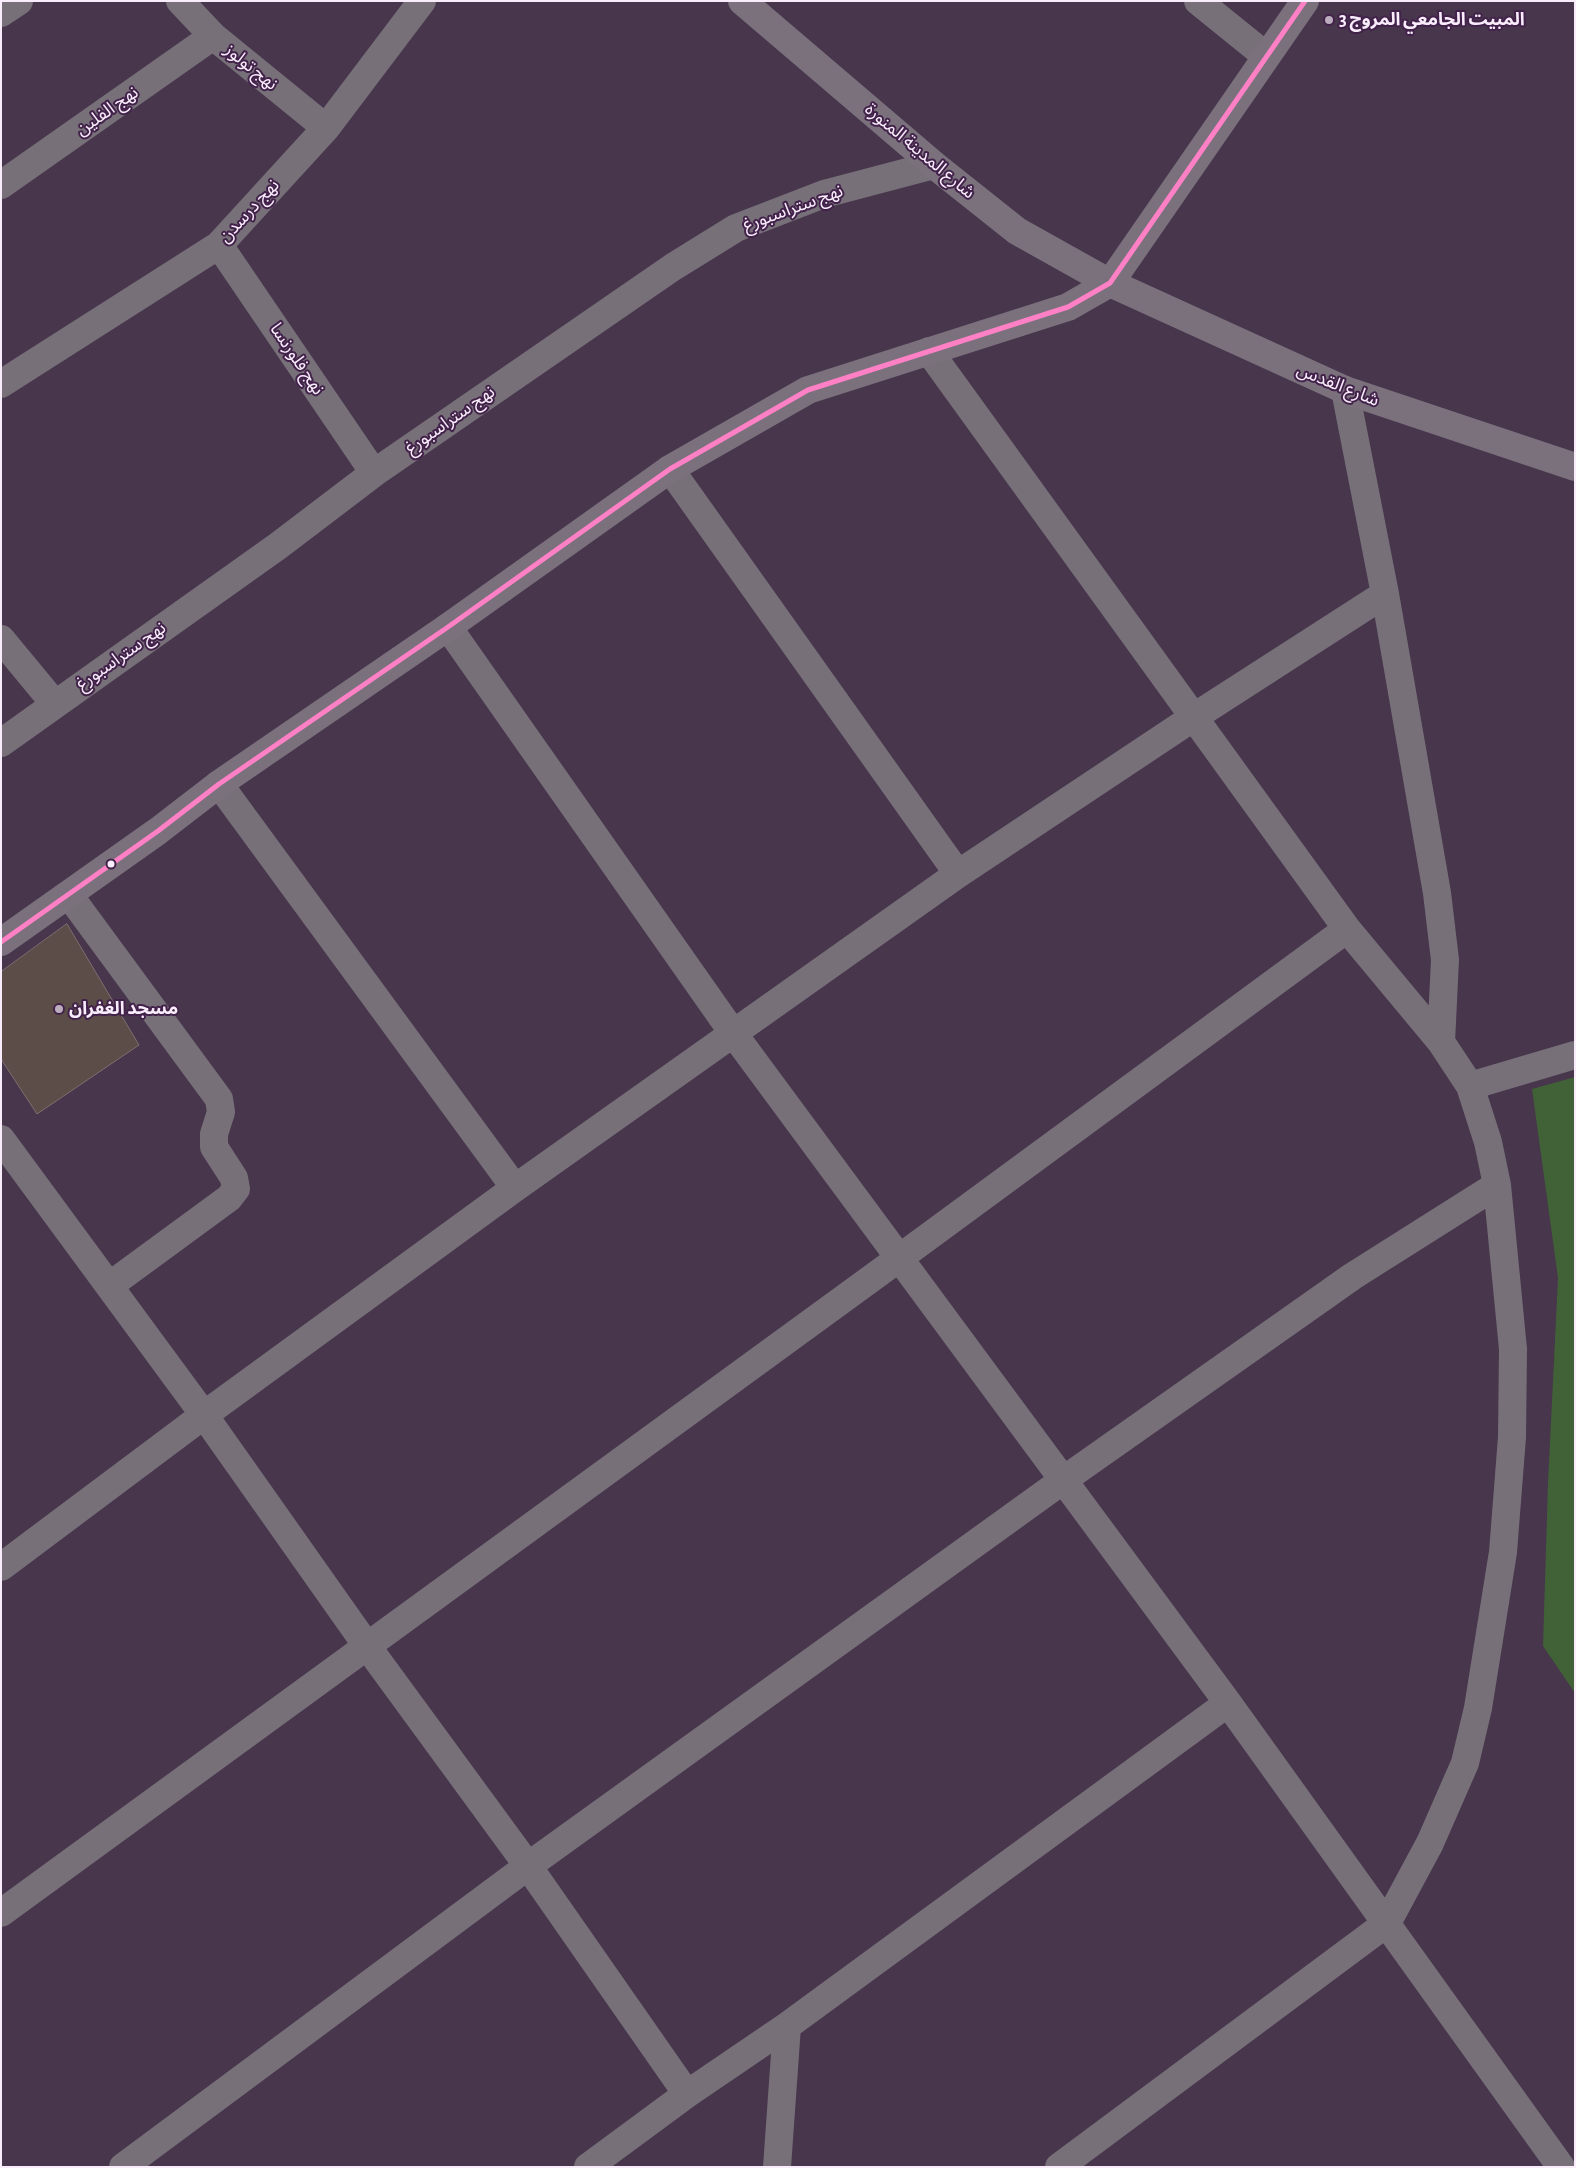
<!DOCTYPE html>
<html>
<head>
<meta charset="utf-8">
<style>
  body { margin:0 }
  #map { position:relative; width:1576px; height:2168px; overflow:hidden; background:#47364c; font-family:"Alegreya Sans",sans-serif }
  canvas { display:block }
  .frame { position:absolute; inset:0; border:2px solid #f9edfc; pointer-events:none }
</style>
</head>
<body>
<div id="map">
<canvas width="1576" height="2168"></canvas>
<div class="frame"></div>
</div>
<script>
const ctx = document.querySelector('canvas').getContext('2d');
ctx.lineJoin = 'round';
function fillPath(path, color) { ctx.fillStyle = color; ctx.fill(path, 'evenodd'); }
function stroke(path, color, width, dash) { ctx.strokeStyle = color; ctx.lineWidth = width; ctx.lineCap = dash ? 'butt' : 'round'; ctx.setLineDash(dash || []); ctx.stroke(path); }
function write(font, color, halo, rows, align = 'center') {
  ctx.font = font + ' "Alegreya Sans","Noto Sans Arabic",sans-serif'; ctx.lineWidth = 4; ctx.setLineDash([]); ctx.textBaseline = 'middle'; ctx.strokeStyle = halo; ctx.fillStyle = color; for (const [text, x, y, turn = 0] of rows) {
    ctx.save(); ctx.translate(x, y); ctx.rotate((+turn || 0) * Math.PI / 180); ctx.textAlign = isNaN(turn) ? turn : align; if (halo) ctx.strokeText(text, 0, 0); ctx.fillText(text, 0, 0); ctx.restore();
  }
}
const green = new Path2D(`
  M1575 1077V1693L1543 1646 1548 1483 1558 1278 1532 1089Z`);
const building = new Path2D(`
  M67 924 139 1045 37 1114 1 1059V972Z`);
const street = new Path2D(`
  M180 1 213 36 326 128
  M1198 1 1266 56
  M1 13 19 1
  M1 185 213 36
  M219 245 374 473
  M929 351 1347 929 1441 1042 1470 1086 1488 1142 1497 1185 1513 1349 1512 1437 1503 1552 1478 1708 1465 1763 1430 1843 1387 1923 1059 2167
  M1 384 219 245 326 128 422 1
  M1345 390 1385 594 1437 893 1445 960 1441 1042
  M670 469 958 874
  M448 627 733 1033 1228 1703 1561 2167
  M1 639 54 703
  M1 743 278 546 374 473 673 267 736 228 824 194 934 165
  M219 784 515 1188
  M69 895 219 1099 221 1112 214 1134V1147L234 1178 236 1189 229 1198 109 1286
  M1470 1086 1575 1055
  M1 1139 204 1415 367 1646 528 1866 687 2094
  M1 1567 204 1415 515 1188 958 874 1194 717 1385 594
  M1 1913 898 1259 1347 929
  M123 2167 528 1866 1062 1481 1353 1276 1497 1185
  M588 2167 687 2094 787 2026 1228 1703
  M777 2167 787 2026`);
const secondary = new Path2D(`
  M742 1 934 165 1017 231 1110 283 1345 390 1575 467
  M1 942 158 831 219 784 448 627 670 469 808 390 1068 307 1110 283 1305 1`);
const bus1 = new Path2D(`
  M1 942 158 831 219 784 448 627 670 469 808 390 1068 307 1110 283 1305 1`);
const markers = [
  [1329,20,5,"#bbadbe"],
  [111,864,4.5,"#f9edfc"],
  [59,1009,5,"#bbadbe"]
];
const poiNames = [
  ["المبيت الجامعي المروج 3",1339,20],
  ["مسجد الغفران",69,1009]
];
const streetNames = [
  ["نهج تولوز",251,67,39],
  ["نهج الفلين",107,111,-35],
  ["شارع المدينة المنورة",920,151,40],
  ["نهج ستراسبورغ",793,208,-20],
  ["نهج درسدن",249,211,-47],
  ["نهج فلورنسا",297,359,56],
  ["شارع القدس",1338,385,22],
  ["نهج ستراسبورغ",450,420,-35],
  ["نهج ستراسبورغ",121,656,-35]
];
fillPath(green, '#416137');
fillPath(building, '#5c4d48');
stroke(building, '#7d7070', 1);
stroke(street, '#777079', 28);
stroke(secondary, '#7a717d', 28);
stroke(bus1, '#ff80c5', 5);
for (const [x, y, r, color] of markers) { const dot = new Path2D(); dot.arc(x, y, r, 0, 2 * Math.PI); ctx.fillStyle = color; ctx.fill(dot); stroke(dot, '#42224a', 2); }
write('bold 18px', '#f9edfc', '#42224a', poiNames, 'left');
write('18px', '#f9edfc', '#42224a', streetNames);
</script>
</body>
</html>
